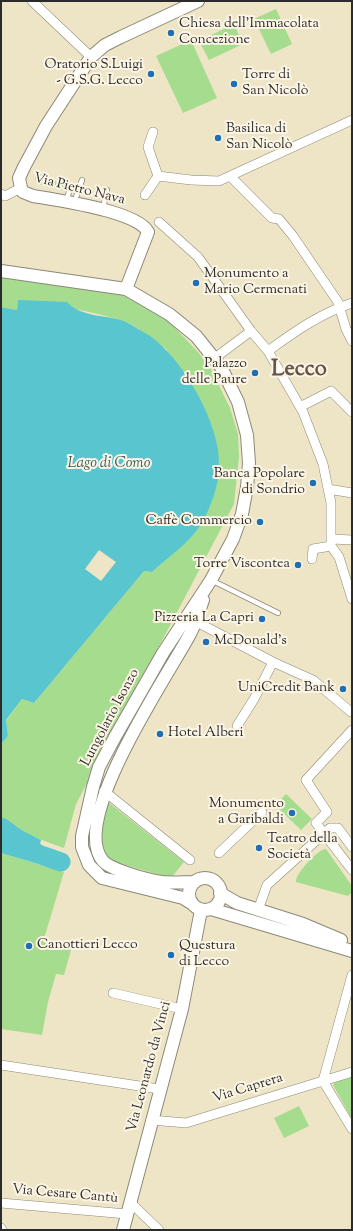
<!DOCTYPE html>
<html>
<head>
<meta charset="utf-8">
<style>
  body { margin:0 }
  #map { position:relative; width:353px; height:1231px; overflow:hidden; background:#ede5c5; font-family:"Sorts Mill Goudy",serif }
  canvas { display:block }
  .frame { position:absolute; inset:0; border:2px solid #2b2b2b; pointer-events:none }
</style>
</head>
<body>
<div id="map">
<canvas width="353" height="1231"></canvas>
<div class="frame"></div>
</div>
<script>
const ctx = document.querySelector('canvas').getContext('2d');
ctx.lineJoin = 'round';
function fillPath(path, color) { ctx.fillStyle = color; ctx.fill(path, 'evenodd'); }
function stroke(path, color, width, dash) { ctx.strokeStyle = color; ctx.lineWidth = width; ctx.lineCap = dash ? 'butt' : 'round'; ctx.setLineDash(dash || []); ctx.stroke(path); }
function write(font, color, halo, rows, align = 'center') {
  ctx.font = font + ' "Sorts Mill Goudy",serif'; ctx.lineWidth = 4; ctx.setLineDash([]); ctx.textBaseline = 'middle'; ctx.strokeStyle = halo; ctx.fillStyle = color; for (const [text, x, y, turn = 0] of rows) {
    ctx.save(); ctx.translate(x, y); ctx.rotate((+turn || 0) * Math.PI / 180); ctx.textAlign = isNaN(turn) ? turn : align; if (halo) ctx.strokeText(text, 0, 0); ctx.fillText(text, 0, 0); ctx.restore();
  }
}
const green = new Path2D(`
  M276 9 292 44 271 54 254 19Z
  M234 24 243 44 209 60 199 41Z
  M191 40 217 98 183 113 156 56Z
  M36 172 67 187 66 191 38 184 35 179Z
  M1 274 117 291 158 310 198 352 211 369 230 408 238 434 239 457 234 504 76 804 64 848C50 843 9 829 1 817V744L8 736 6 721 22 699 34 703 144 571 152 572 180 547 199 526 167 350C154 339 139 327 123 321 90 310 53 306 18 300L17 310 1 307Z
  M286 794 312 819 301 830 275 805Z
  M108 802 184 862 171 878 115 862 106 857 99 839Z
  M326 849 352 886V892L348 896 296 882C295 874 318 849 326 849Z
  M1 853 64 872 43 942 71 950 64 975 56 974 48 1002 42 1035 1 1029Z
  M352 1076V1119L333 1085 335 1081Z
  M299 1106 309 1126 284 1138 274 1118Z`);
const water = new Path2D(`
  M18 300 67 302C80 317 106 315 124 321 132 325 142 331 150 336 183 359 221 425 219 466 219 486 210 509 200 526 188 544 167 558 152 572L144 571 34 703 22 699 6 720 8 736 1 744V307L17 310Z
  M1 817 7 823 41 840 35 863 1 853Z`);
const pier = new Path2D(`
  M99 550 116 562 101 581 85 569Z`);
const river = new Path2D(`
  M1 827 38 854 61 862`);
const lane = new Path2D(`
  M66 201 70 189
  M74 203 82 180
  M103 208 107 190
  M211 580 278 613`);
const street = new Path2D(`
  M32 1 91 57
  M158 176 191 180 219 181 352 120
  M231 177 272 218 279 219 293 236 338 302 346 329 352 341
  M1 194 5 196 21 188
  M145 195 158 176 148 147 153 132
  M159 222 198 257 251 331 268 351 303 412 323 464 331 503V546L339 557 352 599
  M268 351C294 332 321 313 352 303
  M215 358 251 331
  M300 407 331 391 352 412
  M328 489 352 493
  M332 539 352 540
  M312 559 313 549 331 546
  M191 619 273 662 313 680 351 712
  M237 726 254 699 273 662
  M352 730 306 780 327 812 316 823 352 870
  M104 791 190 860
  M219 853 262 812
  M258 910 267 885 330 828H338L352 847
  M352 975 323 1081 352 1129
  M113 993 182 1009
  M1 1065 159 1089
  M151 1120 186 1123 352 1072
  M130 1202 159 1230
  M1 1203 127 1214
  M1 1228 2 1230`);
const secondary = new Path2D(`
  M1 271 126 289 169 314 196 336 221 367 238 402 247 435 249 463 247 487 242 514 233 539 211 580 163 653 115 737 99 767 93 787 82 836V847L89 865 102 878 183 898 191 903
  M126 289 148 232C137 211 57 200 33 196L23 192 21 188 19 178 24 167 46 126 91 57 105 45 121 37 198 1
  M189 894a16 16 0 1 1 32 0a16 16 0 1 1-32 0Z
  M195 882C184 882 173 883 162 882 148 880 111 870 103 861 68 820 169 674 190 634 196 623 199 611 203 600
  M220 893 237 903 303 924 341 940
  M211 909 352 951
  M123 1230 182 1009 201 910`);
const markers = [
  [171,33,4,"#1f6fb2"],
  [151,74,4,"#1f6fb2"],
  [234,84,4,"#1f6fb2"],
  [218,138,4,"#1f6fb2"],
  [196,283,4,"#1f6fb2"],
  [255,373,4,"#1f6fb2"],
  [313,483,4,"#1f6fb2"],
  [260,522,4,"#1f6fb2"],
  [298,565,4,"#1f6fb2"],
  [262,619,4,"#1f6fb2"],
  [206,642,4,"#1f6fb2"],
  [343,689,4,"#1f6fb2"],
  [160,734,4,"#1f6fb2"],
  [292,813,4,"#1f6fb2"],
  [259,848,4,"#1f6fb2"],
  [29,946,4,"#1f6fb2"],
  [171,955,4,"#1f6fb2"]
];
const poiNames = [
  ["Chiesa dell'Immacolata",179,25],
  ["Concezione",179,41],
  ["Oratorio S.Luigi",143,66,"right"],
  ["- G.S.G. Lecco",143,82,"right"],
  ["Torre di",242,76],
  ["San Nicolò",242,92],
  ["Basilica di",226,130],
  ["San Nicolò",226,146],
  ["Monumento a",204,275],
  ["Mario Cermenati",204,291],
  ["Palazzo",247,365,"right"],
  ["delle Paure",247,381,"right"],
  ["Banca Popolare",305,475,"right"],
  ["di Sondrio",305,491,"right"],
  ["Caffè Commercio",252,522,"right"],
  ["Torre Viscontea",290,565,"right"],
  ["Pizzeria La Capri",254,619,"right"],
  ["McDonald's",214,642],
  ["UniCredit Bank",335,689,"right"],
  ["Hotel Alberi",168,734],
  ["Monumento",284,805,"right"],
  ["a Garibaldi",284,821,"right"],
  ["Teatro della",267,840],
  ["Società",267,856],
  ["Canottieri Lecco",37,946],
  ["Questura",179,947],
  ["di Lecco",179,963]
];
const streetNames = [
  ["Via Pietro Nava",79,190,14],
  ["Lungolario Isonzo",111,718,-62],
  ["Via Leonardo da Vinci",150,1067,-75],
  ["Via Caprera",248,1089,-17],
  ["Via Cesare Cantù",65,1195,5]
];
const waterNames = [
  ["Lago di Como",109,464]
];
const townNames = [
  ["Lecco",299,371]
];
fillPath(green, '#a6dc8d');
fillPath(water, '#58c5cf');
fillPath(pier, '#ede5c5');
stroke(river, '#58c5cf', 19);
stroke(lane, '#8c8878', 6);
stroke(street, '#8c8878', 10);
stroke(secondary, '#8c8878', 14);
stroke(lane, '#fff', 4.5);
stroke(street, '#fff', 9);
stroke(secondary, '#fff', 12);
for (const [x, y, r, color] of markers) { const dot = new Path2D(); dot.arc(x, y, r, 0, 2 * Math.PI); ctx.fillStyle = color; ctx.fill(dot); stroke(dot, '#fcf5e5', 1.5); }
write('14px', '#2b2b2b', '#fcf5e5', poiNames, 'left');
write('14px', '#2b2b2b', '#fcf5e5', streetNames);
write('italic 15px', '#38595c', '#fcf5e5', waterNames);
write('bold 22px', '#665547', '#fcf5e5', townNames);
</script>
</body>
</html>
